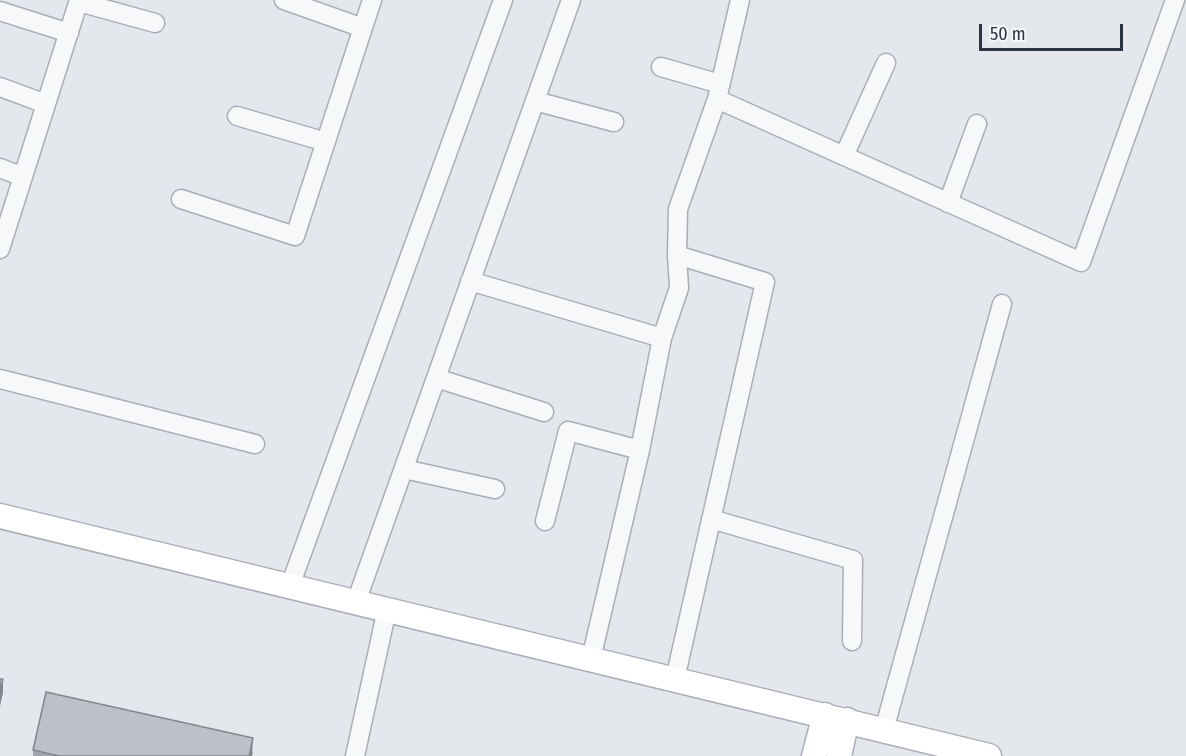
<!DOCTYPE html>
<html>
<head>
<meta charset="utf-8">
<style>
  body { margin:0 }
  #map { position:relative; width:1186px; height:756px; overflow:hidden; background:#e4e7ec; font-family:"Fira Sans Condensed",sans-serif }
  canvas { display:block }
  .scale { position:absolute; left:979px; top:24px; width:144px; height:27px; box-sizing:border-box; border:3px solid #2b3445; border-top:0; padding-left:8px; font-size:18px; line-height:21px; white-space:nowrap; color:#2b3445; -webkit-text-stroke:4px #f4f6f9; paint-order:stroke }
</style>
</head>
<body>
<div id="map">
<canvas width="1186" height="756"></canvas>
<div class="scale">50 m</div>
</div>
<script>
const ctx = document.querySelector('canvas').getContext('2d');
ctx.lineJoin = 'round';
function stroke(path, color, width, dash) { ctx.strokeStyle = color; ctx.lineWidth = width; ctx.lineCap = dash ? 'butt' : 'round'; ctx.setLineDash(dash || []); ctx.stroke(path); }
function fillPath(path, color) { ctx.fillStyle = color; ctx.fill(path, 'evenodd'); }
const street = new Path2D(`
  M284 0 363 28
  M79 2 155 23
  M0 11 69 33
  M661 67 720 84
  M0 87 46 104
  M717 99 740 0
  M535 101 614 122
  M237 116 326 142
  M844 156 886 63
  M0 168 23 177
  M181 199 295 236 372 0
  M948 203 977 124
  M0 249 79 0
  M677 255 678 209 717 99 1081 262 1175 0
  M470 281 662 338 640 450
  M662 338 679 288 677 255 765 282 675 679
  M436 378 544 412
  M0 379 255 444
  M404 469 495 489
  M711 519 853 560 852 641
  M545 521 568 431 640 450 591 659
  M290 586 503 0
  M356 602 571 0
  M884 730 1002 304
  M355 756 387 609`);
const secondary = new Path2D(`
  M0 516 989 756
  M814 756 825 715
  M839 756 847 720`);
const wall = new Path2D(`
  M33 750 253 752 252 756H33Z`);
const shadedWall = new Path2D(`
  M3 679V693L0 706V692Z
  M253 738 252 756H249Z`);
const building = new Path2D(`
  M0 679H3L0 692Z
  M46 692 253 738 249 756H59L33 750Z`);
stroke(street, '#a9aeb7', 21);
stroke(secondary, '#a9aeb7', 27);
stroke(street, '#f7f8fa', 18);
stroke(secondary, '#fff', 24);
fillPath(wall, '#a1a5ae');
fillPath(shadedWall, '#83868d');
fillPath(building, '#bbc0ca');
stroke(building, '#83868d', 1.5);
</script>
</body>
</html>
